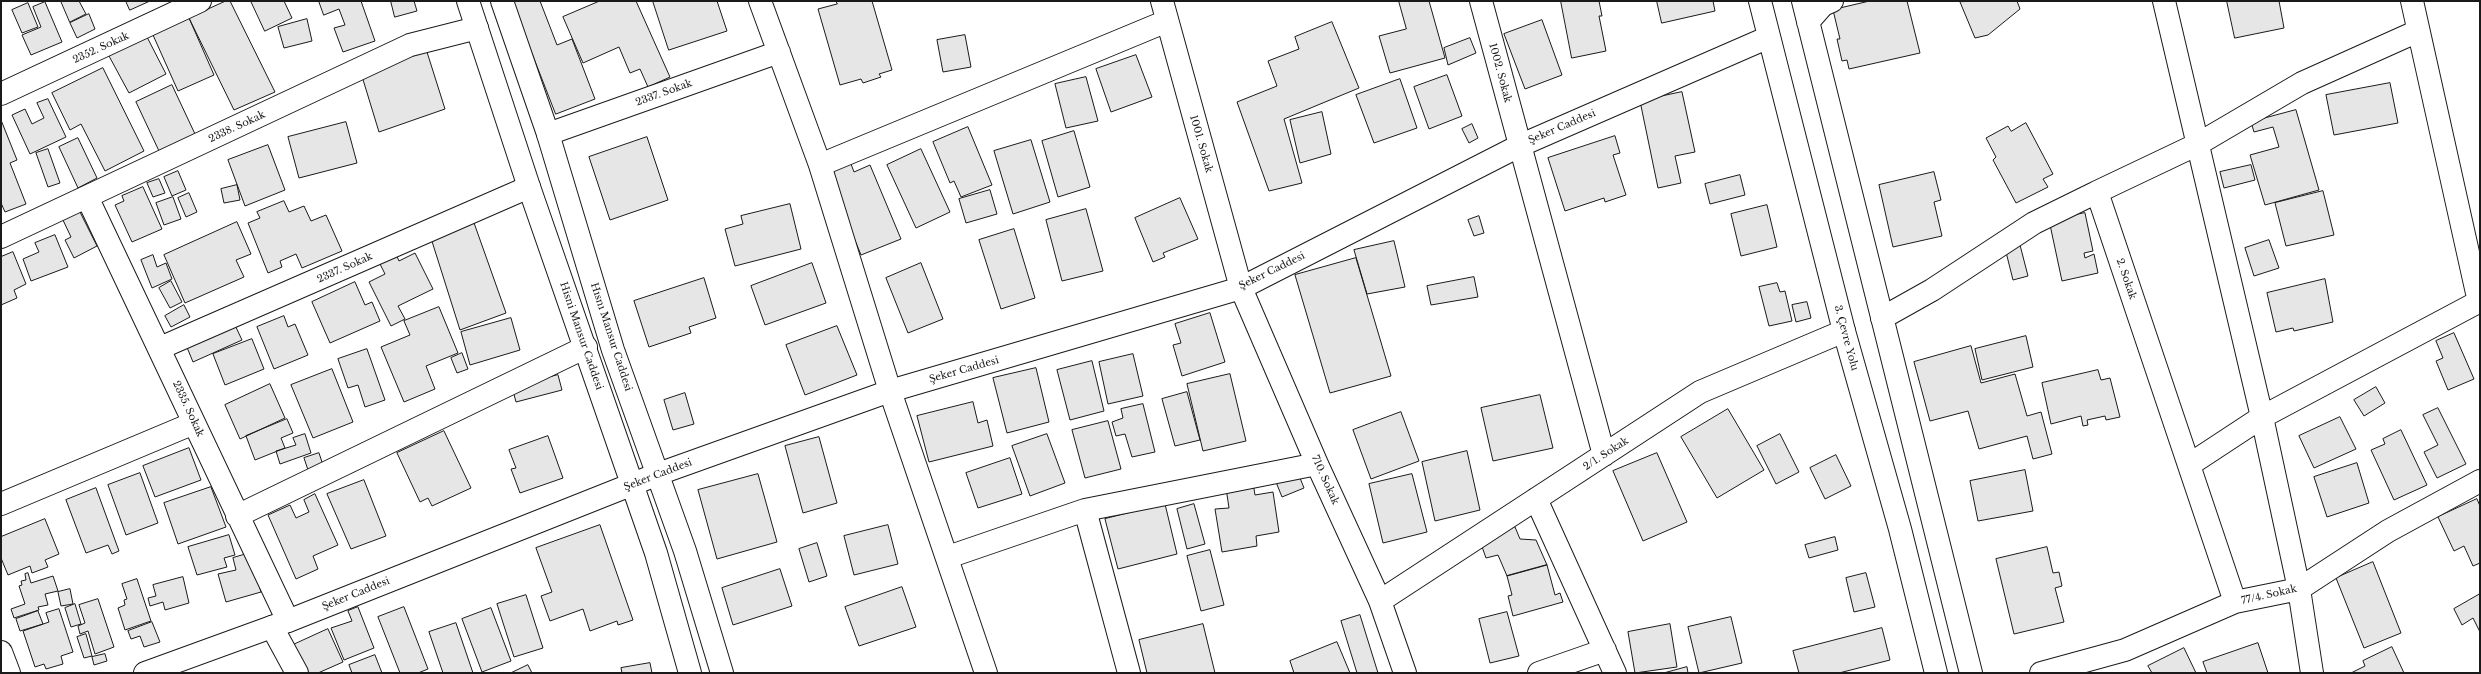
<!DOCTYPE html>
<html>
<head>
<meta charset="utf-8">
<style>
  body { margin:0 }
  #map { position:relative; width:2481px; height:674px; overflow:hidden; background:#fff; font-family:"Libre Baskerville",serif }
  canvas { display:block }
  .frame { position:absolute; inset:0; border:2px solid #1a1a1a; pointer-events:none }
</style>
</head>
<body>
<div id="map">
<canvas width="2481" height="674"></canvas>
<div class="frame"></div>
</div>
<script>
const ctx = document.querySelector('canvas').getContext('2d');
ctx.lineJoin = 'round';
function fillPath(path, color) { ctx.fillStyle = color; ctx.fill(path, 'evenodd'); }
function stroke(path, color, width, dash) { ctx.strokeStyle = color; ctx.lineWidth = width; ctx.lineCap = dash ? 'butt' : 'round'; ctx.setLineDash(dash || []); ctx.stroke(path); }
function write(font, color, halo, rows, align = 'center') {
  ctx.font = font + ' "Libre Baskerville",serif'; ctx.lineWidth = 3; ctx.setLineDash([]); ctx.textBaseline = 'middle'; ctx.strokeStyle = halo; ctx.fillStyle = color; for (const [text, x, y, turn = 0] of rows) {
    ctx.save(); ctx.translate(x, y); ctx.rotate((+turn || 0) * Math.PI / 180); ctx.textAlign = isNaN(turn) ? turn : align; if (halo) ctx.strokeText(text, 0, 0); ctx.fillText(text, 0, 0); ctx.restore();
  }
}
const building = new Path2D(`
  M61 1H79L86 14 70 22Z
  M126 1H150L130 10Z
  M226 1H230L275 92 234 110 189 18Z
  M251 1H284L292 18 265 31Z
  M319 1H361L375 41 343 52 334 28 345 25 339 9 324 15Z
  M391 1H414L417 11 395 17Z
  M512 1H540L557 45 572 39 595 99 556 114Z
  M600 1H636L670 77 648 87 640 69 630 73 619 47 583 63 563 17Z
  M653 1H717L727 31 669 50Z
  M836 1H872L892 70 879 74 881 77 863 83 861 79 840 85 818 9 837 4Z
  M1399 1H1429L1445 58 1390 73 1379 36 1406 29Z
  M1561 1H1599L1602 16H1599L1606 51 1572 58Z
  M1657 1H1713L1715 11 1662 23Z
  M1870 1H1907L1920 53 1849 69 1847 60 1842 61 1837 39H1840L1833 10Z
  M2017 1 2020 9 1988 35 1975 38 1960 2Z
  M2227 1H2279L2284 28 2235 38Z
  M45 2 62 42 31 55 22 35 41 27 33 7Z
  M28 3 38 27 22 33 12 10Z
  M89 14 95 29 77 38 70 23Z
  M189 18 214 75 178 91 153 35Z
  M307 19 312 41 284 48 278 27Z
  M1542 20 1562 75 1525 89 1504 34Z
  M1332 22 1359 88 1284 119 1302 183 1269 191 1237 102 1277 86 1268 61 1299 49 1295 37Z
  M965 35 971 67 943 72 937 40Z
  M147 37 166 74 129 93 109 56Z
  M1470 38 1476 53 1448 65 1444 48Z
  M427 52 445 109 379 132 361 73Z
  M1136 55 1152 97 1111 112 1096 69Z
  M103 68 144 151 105 171 81 124 70 130 52 93Z
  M1447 75 1462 116 1429 129 1414 87Z
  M1086 77 1098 121 1066 128 1055 84Z
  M1400 79 1417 128 1374 143 1356 95Z
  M2390 83 2398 123 2334 135 2326 95Z
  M172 85 195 134 159 151 136 102Z
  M1682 92 1695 152 1675 156 1681 183 1658 188 1640 101Z
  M48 99 66 137 30 154 12 115 25 109 32 124 44 118 37 103Z
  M2296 110 2319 190 2265 205 2250 155 2279 147 2273 127 2254 132 2251 122Z
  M1322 112 1331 154 1300 163 1290 120Z
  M1 120 17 160 10 163 26 204 5 212 1 203Z
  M346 122 357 163 299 178 288 137Z
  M2026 123 2053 174 2043 179 2048 187 2016 203 1993 160 1996 157 1986 138 2008 126 2011 131Z
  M1472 124 1478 138 1469 143 1462 129Z
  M968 127 992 185 961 197 954 181 950 183 933 142Z
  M1074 131 1090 187 1058 197 1042 141Z
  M1615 136 1620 153 1613 155 1626 195 1605 202 1604 198 1565 211 1548 158Z
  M647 137 668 200 610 220 589 157Z
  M78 138 97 178 78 188 59 147Z
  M1031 140 1050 202 1013 214 994 151Z
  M268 145 285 190 245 206 228 160Z
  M48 149 60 183 48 187 36 153Z
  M921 149 950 212 916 228 887 165Z
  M851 164 854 172 870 165 901 239 861 255 828 174Z
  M2251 165 2255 180 2224 188 2220 172Z
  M178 171 186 190 172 196 164 177Z
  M1934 172 1941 200 1934 202 1942 236 1893 247 1879 185Z
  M1740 175 1745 195 1710 204 1705 184Z
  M159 179 165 193 153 197 147 183Z
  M237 185 240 200 224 203 221 189Z
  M143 187 162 229 132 242 115 205 124 201 122 196Z
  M990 190 997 214 966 223 959 199Z
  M2323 191 2334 235 2286 246 2275 203Z
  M189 193 197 212 186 217 178 198Z
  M173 197 181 219 164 225 156 203Z
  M1180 198 1198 239 1163 253 1165 257 1153 262 1135 218Z
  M284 201 289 212 304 206 311 221 326 215 342 251 302 268 296 254 280 261 282 267 268 273 248 223 260 218 257 212Z
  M790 204 801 249 735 266 725 229 743 224 741 216Z
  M1767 205 1777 247 1741 256 1731 214Z
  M1086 209 1103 271 1062 281 1046 220Z
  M79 210 97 246 74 258 65 240 71 237 62 218Z
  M2085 213 2093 251 2084 253 2085 258 2094 254 2098 273 2062 281 2049 220Z
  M1479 216 1484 233 1474 236 1468 220Z
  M473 220 506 313 460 330 430 235Z
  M237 222 251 254 236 260 244 277 185 303 164 255Z
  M1014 229 1035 298 1001 309 979 240Z
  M55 235 68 267 31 281 23 259 39 252 35 243Z
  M2269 240 2279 268 2254 276 2245 248Z
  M1394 241 1405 287 1367 294 1354 250Z
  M2020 245 2028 276 2013 280 2005 248Z
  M13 252 26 284 14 290 17 298 1 305V257Z
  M395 252 399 261 415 253 433 289 398 306 405 319 391 326 369 282 385 274 378 260Z
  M153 255 157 267 166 263 172 279 152 288 141 260Z
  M1356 258 1391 376 1330 393 1295 275Z
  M812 263 826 303 765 325 751 286Z
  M921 263 943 319 908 333 886 278Z
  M1474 277 1478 297 1431 305 1427 286Z
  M704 278 716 318 689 327 691 333 649 347 634 301Z
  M2325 279 2333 322 2294 331 2293 328 2276 332 2267 293Z
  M171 281 182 302 170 308 159 288Z
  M355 282 365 305 372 302 380 321 330 343 312 302Z
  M1777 283 1780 292 1785 291 1792 321 1769 326 1759 287Z
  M1807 302 1811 318 1796 322 1792 305Z
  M184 305 190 317 171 327 165 316Z
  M439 307 458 353 426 366 435 389 404 402 381 347 410 335 404 321Z
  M1210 313 1225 362 1182 376 1173 345 1181 343 1175 324Z
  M284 316 288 327 295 324 308 355 274 369 257 327Z
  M511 318 520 350 470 365 461 332Z
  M234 323 242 340 193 362 186 345Z
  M837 326 857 375 805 395 786 345Z
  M2454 333 2474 379 2448 390 2436 361 2443 358 2436 341Z
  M2026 336 2033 367 1982 380 1975 349Z
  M252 339 264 369 225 385 213 354Z
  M1971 346 1981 383 2015 374 2027 416 2041 412 2052 454 2033 459 2027 436 1979 449 1968 411 1930 421 1914 362Z
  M367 349 385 400 365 407 358 385 348 388 338 359Z
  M462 353 468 369 457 373 451 358Z
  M1133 354 1143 396 1108 404 1099 362Z
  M1092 361 1104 411 1070 420 1057 370Z
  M1036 368 1049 422 1007 433 993 378Z
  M332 369 353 422 313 438 291 385Z
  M2098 370 2101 380 2110 378 2120 417 2106 420 2105 416 2087 420 2088 425 2083 426 2081 416 2051 424 2042 383Z
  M1230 374 1246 441 1203 451 1187 384Z
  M558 375 562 390 516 402 512 387Z
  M270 384 285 418 240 439 225 405Z
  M2376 387 2385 403 2364 416 2354 400Z
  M1187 392 1200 440 1175 446 1162 399Z
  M685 393 694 424 673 430 664 400Z
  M1540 395 1553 448 1493 461 1481 408Z
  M973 402 978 423 987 420 993 446 929 462 917 416Z
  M1143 404 1155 452 1132 457 1125 434 1116 436 1112 422 1123 418 1121 409Z
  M2438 408 2466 464 2437 478 2424 452 2438 445 2423 415Z
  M1728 409 1764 470 1717 498 1681 437Z
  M1401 412 1419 461 1371 479 1353 430Z
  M2340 417 2356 449 2314 468 2299 436Z
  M287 419 293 433 281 438 285 448 255 460 246 436Z
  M1108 421 1121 469 1085 478 1072 430Z
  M2401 430 2427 485 2394 500 2371 450 2385 444 2383 439Z
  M444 431 471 488 432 506 428 498 420 502 397 453Z
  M305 434 311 453 280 464 276 451 296 445 293 438Z
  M1047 434 1065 483 1030 496 1012 446Z
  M1780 434 1799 472 1776 484 1757 446Z
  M548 436 563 478 520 493 511 469 516 468 509 450Z
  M819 437 837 503 803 513 785 446Z
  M189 448 201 480 155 497 143 466Z
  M1467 451 1480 510 1435 521 1422 462Z
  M319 453 323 465 308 470 304 458Z
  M1657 453 1687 522 1643 541 1613 471Z
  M1836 455 1851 486 1825 499 1810 468Z
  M1010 458 1022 494 978 508 966 473Z
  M2357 463 2369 503 2327 517 2314 477Z
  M2025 470 2033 511 1978 521 1970 481Z
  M140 473 158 523 126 535 108 485Z
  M1298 473 1304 488 1282 497 1276 482Z
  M758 474 777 542 717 559 698 490Z
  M1412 474 1427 532 1383 543 1369 484Z
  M364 480 386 536 351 549 327 494Z
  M1253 483 1255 495 1273 492 1279 532 1256 536 1257 546 1222 552 1215 509 1229 508 1226 488Z
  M211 487 226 527 178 544 164 503Z
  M96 488 119 551 112 554 108 545 86 553 66 500Z
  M315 494 338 545 313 556 318 569 296 579 268 515 290 505 296 518 309 512 304 500Z
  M2477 499 2480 506V563L2473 566 2464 546 2454 551 2438 517Z
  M1165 504 1177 554 1118 569 1105 519Z
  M1194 504 1205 544 1187 549 1177 509Z
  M45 519 59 554 45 560 48 567 32 573 30 566 8 575 1 558V537Z
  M600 525 633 620 618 625 617 621 590 631 583 609 550 621 541 596 552 592 536 548Z
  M888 525 898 564 854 575 844 536Z
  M1515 527 1520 539 1536 540 1547 565 1507 576 1498 555 1486 558 1480 541Z
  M229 535 235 555 224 558 227 567 197 575 188 547Z
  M1835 537 1838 550 1809 558 1805 545Z
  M817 543 827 576 809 582 799 549Z
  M2047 547 2053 573 2059 572 2062 586 2055 588 2064 622 2014 634 1996 559Z
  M1210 550 1224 605 1201 611 1187 556Z
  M250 553 261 592 226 602 218 574 236 570 233 558Z
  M2373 562 2401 633 2364 648 2336 578Z
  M1547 565 1555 595 1560 593 1563 602 1513 616 1508 596 1512 595 1507 576Z
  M780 569 792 606 733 625 722 588Z
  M28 573 31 583 53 576 58 591 45 594 48 605 38 607 39 610 14 618 11 609 25 604 19 586 22 585 21 581 26 580 25 574Z
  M1866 573 1875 607 1854 612 1846 578Z
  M183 577 189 603 165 610 163 602 150 606 148 598 156 596 153 585Z
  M137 579 151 621 125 630 118 608 125 605 124 600 127 599 122 584Z
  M902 587 916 627 859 646 845 607Z
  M70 589 73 604 61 606 58 592Z
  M2480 594V632L2473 618 2462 625 2454 609Z
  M526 595 543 648 514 657 497 604Z
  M98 599 114 647 95 654 88 631 80 634 78 626 85 623 79 605Z
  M75 604 81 624 71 627 65 608Z
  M358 607 374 648 344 660 331 628 352 621 348 611Z
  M404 607 428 669 418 673H400L378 617Z
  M491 608 511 661 482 672 462 619Z
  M59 609 73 652 61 656 63 664 46 669 44 664 35 667 23 631 49 622 46 613Z
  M38 611 43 624 20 631 16 619Z
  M1507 612 1519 656 1490 663 1479 619Z
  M1360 615 1378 673H1357L1341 621Z
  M1731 617 1742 663 1699 673 1688 627Z
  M152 622 160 642 144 647 140 636 131 639 128 631Z
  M456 623 473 673H443L429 632Z
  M1203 624 1215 673H1147L1139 640Z
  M1670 624 1677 667 1635 673 1628 632Z
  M1882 628 1890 660 1839 673H1799L1793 651Z
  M328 629 343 662 318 673H305L293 645Z
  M86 634 92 656 84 658 77 637Z
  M1337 642 1350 673H1294L1290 661Z
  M2258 643 2268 673H2207L2203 662Z
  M2392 647 2404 673H2351L2365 666 2363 661Z
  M2184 648 2196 673H2152L2148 666Z
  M105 654 107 661 94 665 92 657Z
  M375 655 382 673H352L349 665Z
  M650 663 652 673H622L621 668Z
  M528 665 532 673H511Z
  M1687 667 1688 673H1664Z`);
const street = new Path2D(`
  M760 1 820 165 890 391 986 673
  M1162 1 1241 288 1317 464 1380 601 1405 673
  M1481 1 1604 455
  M2164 1 2262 417 2299 589 2312 673
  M2412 1 2479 302
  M1 94 200 1
  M548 134 779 52
  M820 165 1167 21
  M2097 192 2198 144 2302 83 2418 31
  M87 197 288 621
  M1 237 410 45 477 28
  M1882 318 1932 290 2034 223 2097 192 2235 602
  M160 348 529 187
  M2189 465 2262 417 2480 301
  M1536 499 1615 673
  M1 504 194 423
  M1085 510 1129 673
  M237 516 586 347
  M948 557 1085 510 1317 464
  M1380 601 1700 392 1844 331
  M272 627 297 673
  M1 652 9 673
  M1539 673 1605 650
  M2041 673 2125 650 2235 602 2299 589 2388 531 2480 481`);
const secondary = new Path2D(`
  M468 1 529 187 656 553 690 673
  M502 1 548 134 613 350 685 551 722 673
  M1760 1 1844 331 1900 529 1936 673
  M1803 1 1971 673
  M1808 22 1823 5 1832 1
  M145 673 288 621 658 474 890 391 1241 288 1519 146 1769 37`);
const streetNames = [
  ["2352. Sokak",101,48,-25],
  ["1002. Sokak",1500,73,75],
  ["2337. Sokak",664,93,-20],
  ["2338. Sokak",237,127,-25],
  ["Şeker Caddesi",1562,127,-23],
  ["1001. Sokak",1201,144,74],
  ["2337. Sokak",345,268,-24],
  ["Şeker Caddesi",1272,271,-26],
  ["2. Sokak",2126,279,71],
  ["Hisni Mansur Caddesi",581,336,71],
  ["Hısnı Mansur Caddesi",611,337,72],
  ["3. Çevre Yolu",1846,338,75],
  ["Şeker Caddesi",964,370,-16],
  ["2335. Sokak",188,409,65],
  ["2/1. Sokak",1606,454,-33],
  ["Şeker Caddesi",658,475,-21],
  ["710. Sokak",1325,480,66],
  ["Şeker Caddesi",356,594,-22],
  ["77/4. Sokak",2269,595,-13]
];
fillPath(building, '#e6e6e6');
stroke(building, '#1a1a1a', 1);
stroke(street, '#1a1a1a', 24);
stroke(secondary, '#1a1a1a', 24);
stroke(street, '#fff', 22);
stroke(secondary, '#fff', 22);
write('10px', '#1a1a1a', '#fff', streetNames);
</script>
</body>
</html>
